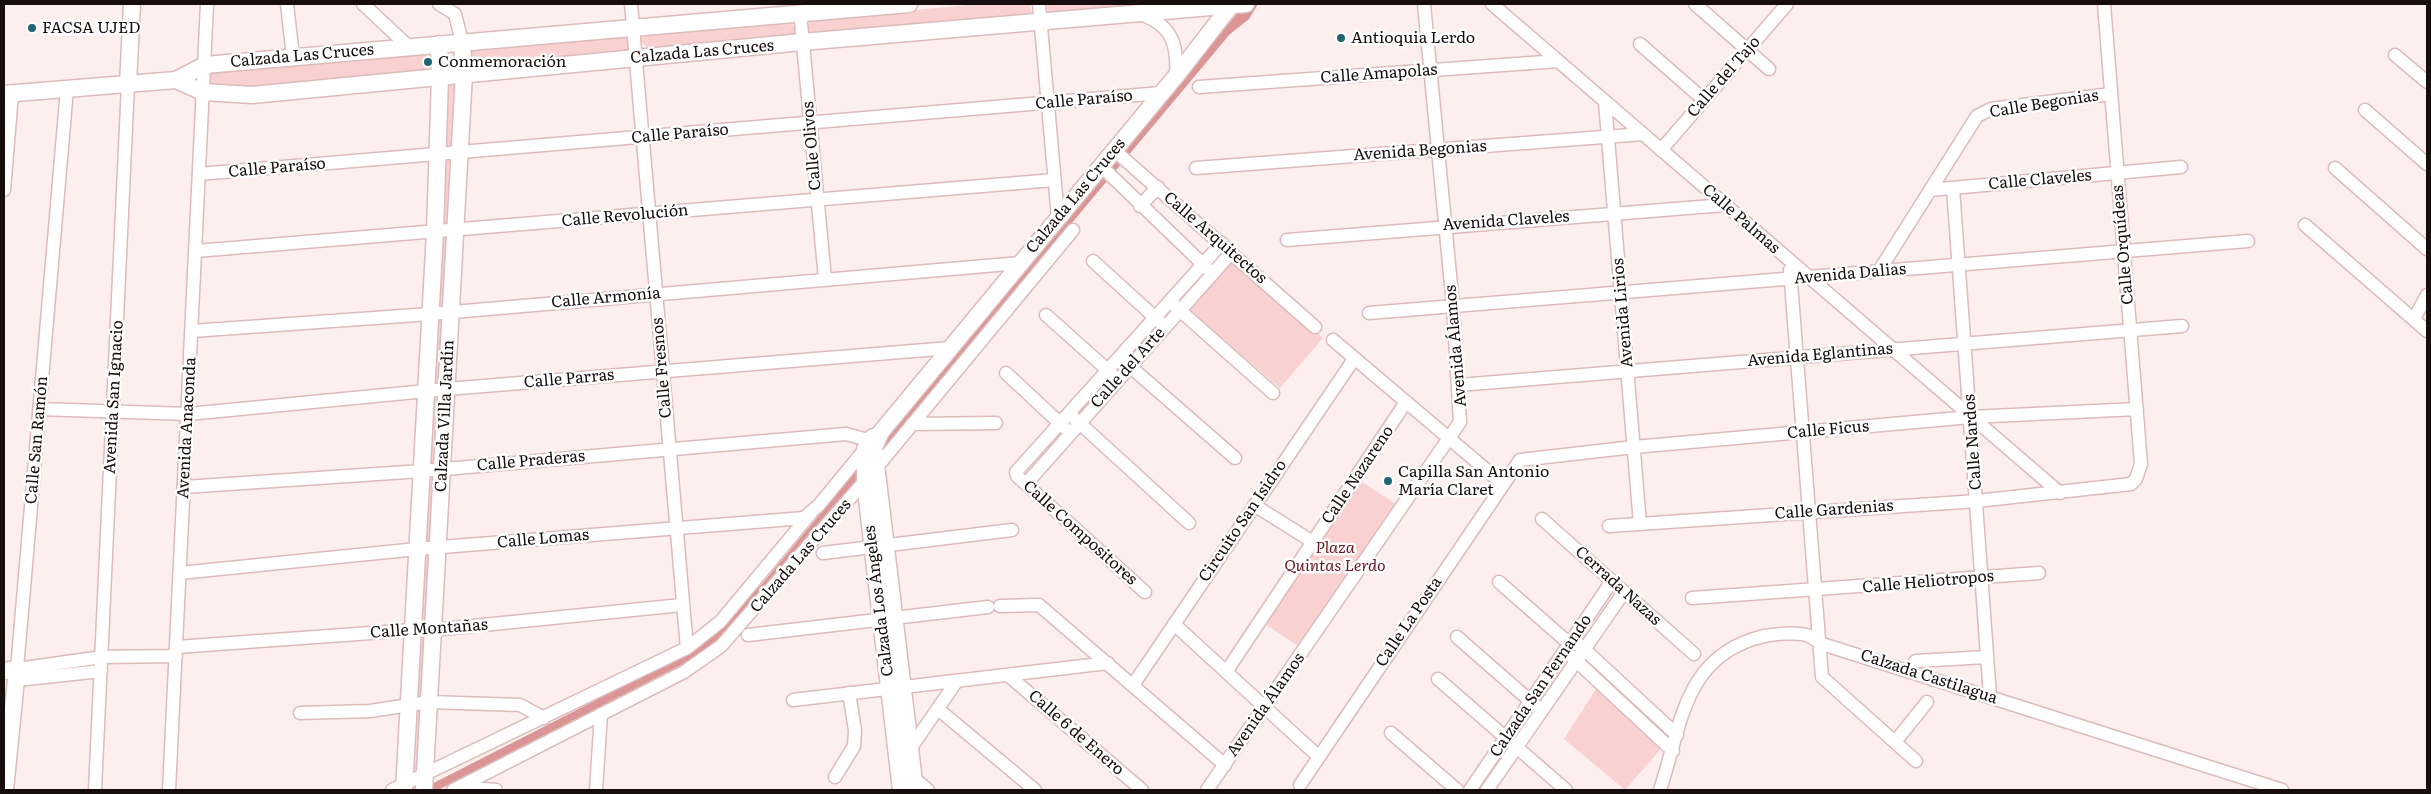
<!DOCTYPE html>
<html>
<head>
<meta charset="utf-8">
<style>
  body { margin:0 }
  #map { position:relative; width:2431px; height:794px; overflow:hidden; background:#feefef; font-family:Literata,serif }
  canvas { display:block }
  .frame { position:absolute; inset:0; border:5px solid #180d0d; pointer-events:none }
</style>
</head>
<body>
<div id="map">
<canvas width="2431" height="794"></canvas>
<div class="frame"></div>
</div>
<script>
const ctx = document.querySelector('canvas').getContext('2d');
ctx.lineJoin = 'round';
function fillPath(path, color) { ctx.fillStyle = color; ctx.fill(path, 'evenodd'); }
function stroke(path, color, width, dash) { ctx.strokeStyle = color; ctx.lineWidth = width; ctx.lineCap = dash ? 'butt' : 'round'; ctx.setLineDash(dash || []); ctx.stroke(path); }
function write(font, color, halo, rows, align = 'center') {
  ctx.font = font + ' Literata,serif'; ctx.lineWidth = 5; ctx.setLineDash([]); ctx.textBaseline = 'middle'; ctx.strokeStyle = halo; ctx.fillStyle = color; for (const [text, x, y, turn = 0] of rows) {
    ctx.save(); ctx.translate(x, y); ctx.rotate((+turn || 0) * Math.PI / 180); ctx.textAlign = isNaN(turn) ? turn : align; if (halo) ctx.strokeText(text, 0, 0); ctx.fillText(text, 0, 0); ctx.restore();
  }
}
const green = new Path2D(`
  M978 4H1029L1032 14 811 36C807 30 807 25 812 20Z
  M1047 4H1194L1048 13Z
  M786 19 796 28V35L650 51 641 41 642 37 648 33Z
  M625 37C630 45 632 48 624 55L478 68 469 59 470 52 473 49Z
  M424 53 429 62 425 72 229 91 211 87 207 82 209 73Z
  M452 81 455 84 453 148 418 771 415 769 448 83Z
  M1230 260 1323 338 1280 388 1188 309Z
  M1357 479 1399 506 1302 649 1261 621Z
  M1598 686 1661 749 1625 790 1564 739Z`);
const water = new Path2D(`
  M1245 4H1258L1249 19 1230 34 764 591 717 640 687 662 438 790H420L684 655 715 633 761 585Z`);
const street = new Path2D(`
  M287 4 293 57
  M363 4 409 47
  M439 4 455 14 462 42
  M631 4 687 648
  M1039 4 1058 218
  M1492 4 2060 493
  M1695 4 1769 69
  M800 12 825 279
  M1140 14C1172 25 1178 44 1176 76
  M1640 44 1704 100
  M2395 55 2427 82
  M1199 87 1558 61
  M67 89 17 669 102 657 176 656
  M1605 102 1640 524
  M2365 110 2427 164
  M1114 150 1315 327
  M1661 150 1787 4
  M1101 166 1209 270
  M1196 168 1643 134
  M2335 168 2427 249
  M199 174 1161 93
  M1953 188 1990 696
  M4 190 12 94
  M1930 190 2181 167
  M1140 206 1158 187
  M2305 225 2427 331
  M1287 240 1725 205
  M196 251 1054 180
  M1093 261 1160 322
  M1790 270 1822 677 1916 761
  M1879 271 1977 116 1991 109 2111 94
  M1175 306 1273 393
  M1369 313 2248 241
  M1046 315 1112 374
  M2414 319 2427 295
  M192 331 430 314 1020 263
  M1333 340 1503 484
  M1125 362 1235 458
  M1006 373 1065 428
  M1459 385 2182 326
  M39 409 188 414 447 389 950 348
  M1074 418 1189 523
  M912 424 996 423
  M1026 484 1232 252
  M184 487 422 471 846 434 876 442
  M1254 505 1313 542
  M1542 519 1694 654
  M1609 526 1977 501 2131 484 2136 479 2141 464 2104 4
  M823 553 1012 530
  M180 573 417 549 804 518 819 505 865 449 868 448
  M1499 582 1564 639 1573 640 1584 649 1677 735
  M1145 592 1017 476 1016 472 1222 243
  M1692 598 2039 573
  M1000 606 1039 605 1225 765
  M1174 624 1319 757
  M748 635 988 607
  M1457 637 1536 706
  M176 647 413 630H433L682 605
  M1571 656 1673 751
  M1908 670 1916 661 1987 657
  M1226 672 1406 402
  M1009 676 1142 790
  M1438 679 1566 790
  M17 680 101 671
  M1133 685 1354 359
  M793 700 1108 663
  M938 709 1035 790
  M300 713 370 711 429 702 520 705 544 718
  M1391 733 1457 790
  M1895 742 1927 702
  M908 752 956 682
  M910 775 928 790
  M835 777 854 746 855 730 849 693
  M1300 785 1520 460 1634 447 1971 417 2137 409
  M459 787 496 790
  M95 790 128 84
  M169 790 207 4
  M392 790 687 648 720 622 811 513
  M453 790 684 672 721 646 877 467 1073 230
  M596 790 601 714
  M1207 790 1460 422 1453 306 1424 4
  M1470 790 1612 581
  M1487 790 1624 592
  M1660 790C1682 723 1684 655 1764 636 1775 634 1795 632 1806 635 1811 636 1816 640 1819 643L2282 790`);
const secondary = new Path2D(`
  M176 80 203 92 252 95 802 42 1246 4
  M128 84 132 4
  M4 94 176 80 205 65 909 4
  M873 437 865 449V482L901 790
  M4 671 17 669 5 790
  M404 790 435 232 440 77 439 44
  M424 790 464 74 462 42
  M915 790 874 448 881 432 1176 76 1232 4`);
const markers = [
  [32,28,5,"#1e6674"],
  [1341,38,5,"#1e6674"],
  [428,62,5,"#1e6674"],
  [1388,481,5,"#1e6674"]
];
const poiNames = [
  ["FACSA UJED",42,28],
  ["Antioquia Lerdo",1351,38],
  ["Conmemoración",438,62],
  ["Capilla San Antonio",1398,472],
  ["María Claret",1398,490]
];
const streetNames = [
  ["Calzada Las Cruces",702,52,-5],
  ["Calzada Las Cruces",302,56,-5],
  ["Calle Amapolas",1379,74,-4],
  ["Calle del Tajo",1724,77,-49],
  ["Calle Paraíso",1084,100,-5],
  ["Calle Begonias",2044,104,-9],
  ["Calle Paraíso",680,134,-5],
  ["Calle Olivos",812,146,-95],
  ["Avenida Begonias",1420,151,-4],
  ["Calle Paraíso",277,168,-5],
  ["Calle Claveles",2040,180,-5],
  ["Calzada Las Cruces",1076,196,-50],
  ["Calle Revolución",625,216,-5],
  ["Calle Palmas",1741,219,41],
  ["Avenida Claveles",1506,221,-4],
  ["Calle Arquitectos",1215,238,41],
  ["Calle Orquídeas",2123,245,-95],
  ["Avenida Dalias",1850,274,-5],
  ["Calle Armonía",606,298,-5],
  ["Avenida Lirios",1623,313,-95],
  ["Avenida Álamos",1456,346,-95],
  ["Avenida Eglantinas",1820,355,-5],
  ["Calle Fresnos",662,368,-95],
  ["Calle del Arte",1128,368,-48],
  ["Calle Parras",569,379,-5],
  ["Avenida San Ignacio",114,397,-87],
  ["Calzada Villa Jardín",445,416,-87],
  ["Avenida Anaconda",187,428,-87],
  ["Calle Ficus",1828,430,-5],
  ["Calle San Ramón",37,440,-85],
  ["Calle Nardos",1973,442,-94],
  ["Calle Praderas",531,461,-5],
  ["Calle Nazareno",1358,475,-56],
  ["Calle Gardenias",1834,510,-4],
  ["Circuito San Isidro",1243,521,-56],
  ["Calle Compositores",1080,533,42],
  ["Calle Lomas",543,539,-5],
  ["Calzada Las Cruces",801,556,-49],
  ["Calle Heliotropos",1928,582,-5],
  ["Cerrada Nazas",1618,586,42],
  ["Calzada Los Ángeles",879,601,-97],
  ["Calle La Posta",1409,622,-56],
  ["Calle Montañas",429,629,-4],
  ["Calzada Castilagua",1929,677,18],
  ["Calzada San Fernando",1541,686,-56],
  ["Avenida Álamos",1266,705,-55],
  ["Calle 6 de Enero",1076,733,41]
];
const parkNames = [
  ["Plaza",1335,548],
  ["Quintas Lerdo",1335,566]
];
fillPath(green, '#f9d1d1');
fillPath(water, '#dc9595');
stroke(street, '#dbb', 15);
stroke(secondary, '#dbb', 19);
stroke(street, '#fff', 12);
stroke(secondary, '#fff', 16);
for (const [x, y, r, color] of markers) { const dot = new Path2D(); dot.arc(x, y, r, 0, 2 * Math.PI); ctx.fillStyle = color; ctx.fill(dot); stroke(dot, '#fff', 2); }
write('16px', '#180d0d', '#fff', poiNames, 'left');
write('16px', '#180d0d', '#fff', streetNames);
write('italic 16px', '#6b1722', '#fff', parkNames);
</script>
</body>
</html>
